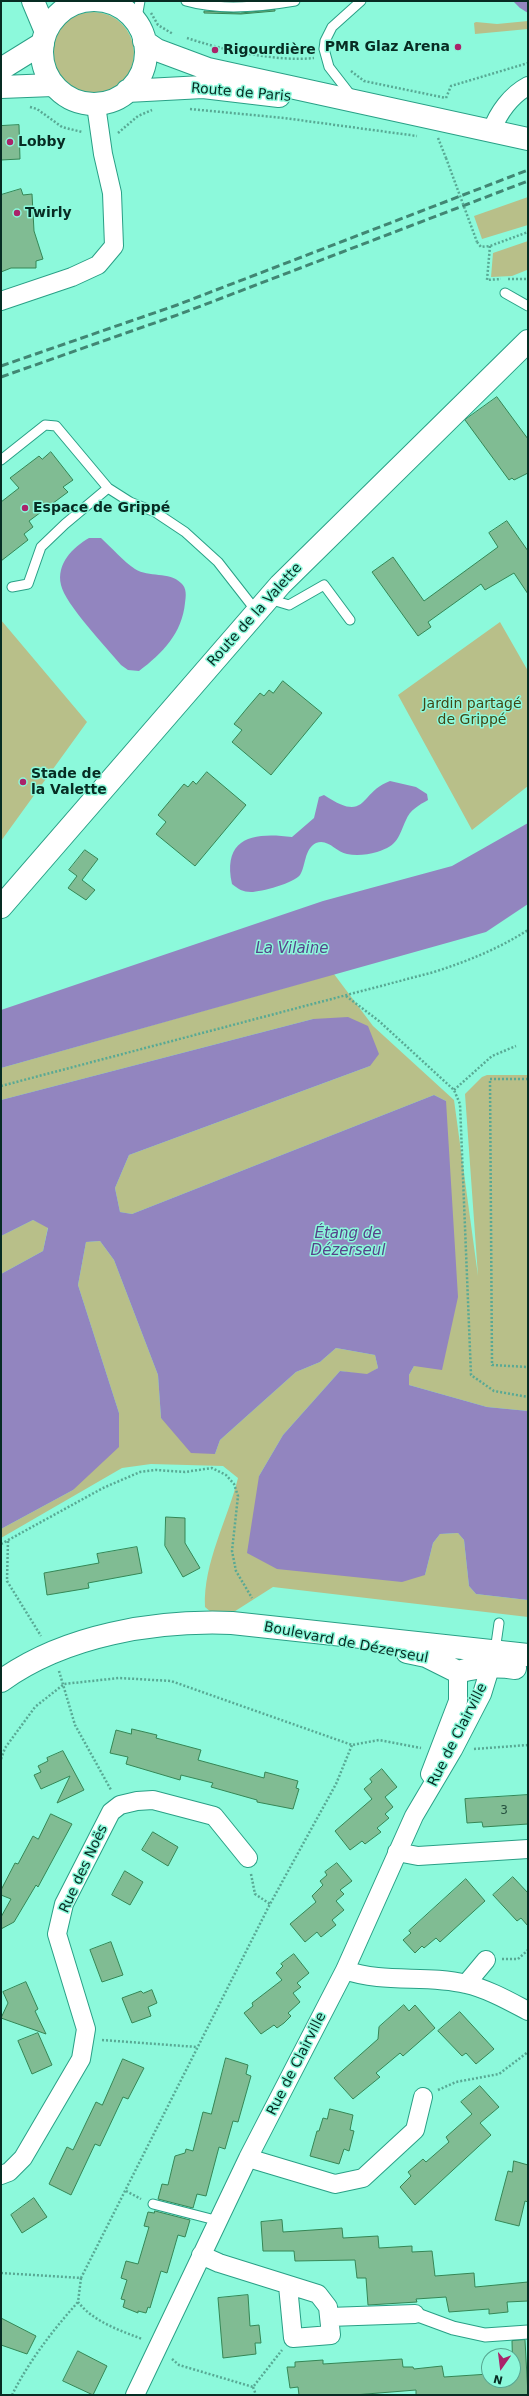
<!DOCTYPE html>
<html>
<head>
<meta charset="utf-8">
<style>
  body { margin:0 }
  #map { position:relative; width:529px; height:2396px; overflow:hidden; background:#8cf9db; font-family:"DejaVu Sans",sans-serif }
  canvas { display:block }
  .frame { position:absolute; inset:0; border:2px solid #072c23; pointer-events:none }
  .north { position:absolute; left:481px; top:2348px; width:40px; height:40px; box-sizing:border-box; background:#8cf9db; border:1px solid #57a791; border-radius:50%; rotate:194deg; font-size:11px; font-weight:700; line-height:16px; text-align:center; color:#072c23 }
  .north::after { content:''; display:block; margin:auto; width:14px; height:18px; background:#aa236a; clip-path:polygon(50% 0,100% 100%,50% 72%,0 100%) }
</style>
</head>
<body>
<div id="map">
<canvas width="529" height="2396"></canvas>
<div class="frame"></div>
<div class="north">N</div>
</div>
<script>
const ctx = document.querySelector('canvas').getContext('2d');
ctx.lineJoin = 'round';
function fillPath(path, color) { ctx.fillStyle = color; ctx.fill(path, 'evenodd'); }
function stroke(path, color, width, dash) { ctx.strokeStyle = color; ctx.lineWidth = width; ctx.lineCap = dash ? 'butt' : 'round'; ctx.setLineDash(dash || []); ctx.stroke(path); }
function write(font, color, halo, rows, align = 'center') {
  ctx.font = font + ' "DejaVu Sans",sans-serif'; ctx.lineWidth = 3; ctx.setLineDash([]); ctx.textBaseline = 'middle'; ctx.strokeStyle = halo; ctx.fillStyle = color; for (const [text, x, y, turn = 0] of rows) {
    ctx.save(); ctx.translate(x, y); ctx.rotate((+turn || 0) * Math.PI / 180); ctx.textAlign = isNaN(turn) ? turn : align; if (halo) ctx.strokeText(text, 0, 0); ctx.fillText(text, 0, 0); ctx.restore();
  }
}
const green = new Path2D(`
  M52 53a41 41 0 1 1 82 0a41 41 0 1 1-82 0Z
  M528 21V29L475 34 474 23 476 22 497 24Z
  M528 197V225L482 239 474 216Z
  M528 241 527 270 512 276 491 277 493 253Z
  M1 620 87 722 1 841Z
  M500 622 528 671V786L472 830 398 695Z
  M334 974 373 1026 454 1100 478 1276 465 1094 482 1077 487 1075H528V1411L487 1407 409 1385V1375L414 1366 446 1101 434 1095 132 1214 120 1212 115 1188 129 1155 370 1066 313 1019 1 1100V1068Z
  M33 1220 48 1227 43 1251 1 1274V1236Z
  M100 1241 114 1260 158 1375 161 1418 215 1454 220 1440 296 1372 320 1362 336 1348 375 1355 378 1368 367 1375 340 1371 283 1435 259 1476 425 1575 433 1543 440 1534 458 1533 464 1540 469 1586 476 1594 528 1600V1617L273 1587 229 1615 212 1613 205 1607C203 1563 228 1519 238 1478L223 1466 151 1464 122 1468 1 1538V1529L73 1490 119 1413 78 1285 86 1242Z`);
const water = new Path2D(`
  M513 1H528V13L520 8Z
  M89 538H101C112 548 123 561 135 569 149 578 169 571 181 583 187 588 186 596 185 603 182 633 163 653 139 671L128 670 121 665C107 648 65 604 61 585 56 564 73 547 89 538Z
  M390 781 416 787 427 794 428 800C419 805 410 810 406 820 398 837 399 845 377 852 367 855 356 856 347 854 336 852 328 838 316 843 304 849 306 866 300 875 294 883 261 892 251 892 243 892 238 889 232 884 222 837 254 832 292 837L314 818 319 797 324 795C368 824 358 793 390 781Z
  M528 823V904L486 932 1 1068V1010L323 901 452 866Z
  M348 1017 368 1026 379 1054 370 1066 129 1155 115 1188 120 1212 132 1214 434 1095 446 1101 458 1297 442 1370 414 1366 409 1375V1385L487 1407 528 1411V1600L476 1594 469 1586 464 1540 458 1533 440 1534 433 1543 425 1575 402 1582 277 1569 247 1553 259 1476 283 1435 340 1371 367 1374 378 1368 375 1355 336 1348 320 1362 296 1372 220 1440 215 1454 191 1453 161 1418 158 1375 114 1260 100 1241 86 1242 78 1285 119 1413V1447L73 1490 1 1529V1274L43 1251 48 1228 33 1220 1 1236V1100L313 1019Z`);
const building = new Path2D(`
  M275 10V11L241 14 204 13V11L240 13Z
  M19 125 20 159 1 160V126Z
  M21 189 23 195 32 194 34 231 43 259 36 261V268H11L1 272V195Z
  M497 397 528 439V473L514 480 512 478 509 480 465 420Z
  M51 452 73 480 63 487 68 492 29 521 33 527 24 534 28 540 1 561V502L19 488 10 478 39 456 42 459Z
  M507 521 528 551V594L514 573 485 590 481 584 428 622 431 627 418 636 372 572 393 557 424 601 498 547 489 533Z
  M283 681 322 713 271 775 232 742 242 730 234 724 248 707 260 693 264 696 269 690 273 693Z
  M207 772 246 805 195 866 156 834 166 822 158 815 184 784 188 787 193 781 196 784Z
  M85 850 98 859 82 880 95 890 86 900 68 888 77 876 69 870Z
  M166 1517 185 1518V1543L200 1568 183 1577 165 1546Z
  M137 1547 142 1573 88 1583 89 1588 47 1595 44 1573 99 1563 97 1554Z
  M132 1729 157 1735 156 1738 201 1750 198 1760 264 1778 265 1772 298 1781 296 1788 299 1789 293 1809 257 1802V1800L211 1787 213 1783 181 1775 180 1780 126 1764 128 1757 110 1753 116 1730 131 1734Z
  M63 1751 84 1790 57 1803 70 1776 41 1789 34 1775 41 1772 38 1766 48 1761 47 1758Z
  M382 1769 397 1787 385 1797 393 1807 385 1814 389 1818 377 1828 381 1832 365 1844 362 1841 350 1850 335 1831 372 1799 364 1789 372 1782 370 1779Z
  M528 1795V1824L483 1827 482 1822 467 1823 465 1799Z
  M51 1814 72 1824 38 1887 36 1885 14 1922 1 1929V1917L11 1899 1 1895V1890L15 1863 18 1864 33 1836 38 1839Z
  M153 1832 178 1847 168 1866 142 1850Z
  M337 1863 352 1881 340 1890 344 1894 336 1901 344 1910 332 1920 336 1925 321 1937 317 1932 305 1942 290 1924 316 1902 312 1896 323 1885 320 1881 327 1875 325 1872Z
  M125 1871 143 1882 130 1905 112 1895Z
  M513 1877 528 1893V1926L521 1918 517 1921 493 1895Z
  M466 1879 485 1901 440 1942 436 1938 424 1948 422 1946 415 1953 403 1940 411 1933 409 1931Z
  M111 1942 123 1975 102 1982 90 1950Z
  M294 1954 309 1973 297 1983 301 1987 293 1993 300 2002 288 2013 291 2016 284 2023 277 2028 274 2025 261 2034 244 2013 253 2006 252 2003 282 1980 276 1973 283 1966 281 1964Z
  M26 1982 38 2009 35 2011 46 2034 1 2018 8 2003 3 1992Z
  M152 1990 157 2003 148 2007 151 2016 132 2023 122 1998 141 1991 143 1993Z
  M404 2005 409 2011 415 2005 435 2028 403 2056 400 2053 376 2073 380 2077 353 2099 334 2078 378 2039 379 2027Z
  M460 2012 494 2049 476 2064 466 2053 462 2056 438 2031Z
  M38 2033 52 2065 32 2074 18 2041Z
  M226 2058 248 2065 246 2074 251 2076 238 2122 233 2121 225 2149 219 2147 206 2196 197 2194 193 2208 158 2199 162 2184 168 2185 175 2156 185 2153 186 2149 193 2151 203 2112 211 2114Z
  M123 2059 144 2068 128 2099 123 2097 100 2146 95 2144 71 2195 49 2184 67 2147 73 2150 96 2102 102 2105Z
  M480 2086 499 2107 480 2123 491 2135 415 2205 400 2187 411 2176 408 2172 423 2159 426 2162 449 2142 446 2137 472 2114 461 2102Z
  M330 2109 353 2115 350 2130 354 2131 349 2151 344 2149 339 2164 310 2156 317 2131H319L323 2118 327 2119Z
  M514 2161 528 2165V2202L525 2201 519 2226 495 2220 508 2171 512 2172Z
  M34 2198 47 2217 22 2233 11 2215Z
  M155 2211 190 2220 185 2237 178 2235 167 2273 161 2271 150 2308 148 2307 146 2313 138 2311V2313L123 2307 125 2300 121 2299 127 2280 121 2278 126 2261 138 2264 149 2227 144 2226 148 2212 154 2213Z
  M282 2220 283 2232 342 2228 343 2238 378 2236 379 2248 412 2246V2252L432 2251 435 2276 474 2273 475 2287 528 2282V2301L507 2302 508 2312 489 2314V2309L449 2312 446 2297 416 2299 417 2302 368 2305 366 2278H357L355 2260 295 2261 294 2251H263L261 2222Z
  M248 2295 250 2326 259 2325 261 2343H255L256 2354 223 2358 218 2298Z
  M1 2318 36 2336 27 2354 1 2345Z
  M525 2340 528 2395H416V2390L354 2395H299L298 2387 290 2388 287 2367H295V2362L323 2360V2364L402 2359 403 2367H413L414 2369 442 2366 444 2377 489 2374V2380H513L512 2341Z
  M78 2351 107 2366 93 2395 63 2381Z`);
const path = new Path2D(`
  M151 13 158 25 173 34
  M187 38C223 50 276 62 314 58
  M351 71 364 81 446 98
  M446 98 451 86 528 63
  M30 107 37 109 62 127 82 132
  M190 109 284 118 417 136
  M118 133 138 116 152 110
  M438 138 446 158
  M477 242 481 247 490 246 528 232
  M490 246 487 280 501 279
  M508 279H528
  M346 996 379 1021 454 1090 460 1104 471 1375 494 1391 528 1397
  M528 1079H490L492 1365 528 1367
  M1 1086 434 972C468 961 498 949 528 930
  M454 1090 492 1056 516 1046
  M8 1541 7 1581 41 1636
  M1 1544 103 1488 140 1472 156 1470 185 1472 212 1468 226 1475 234 1484 238 1496 232 1551 236 1571 252 1598
  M59 1671 75 1725 111 1790
  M474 1749 528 1745
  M1 1759 5 1748 35 1707 64 1684 119 1678 171 1681 352 1745 379 1740 421 1748
  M251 1874 255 1894 270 1904
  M502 1959H518L528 1950
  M102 2040 197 2047
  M438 2090 456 2082 499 2074 528 2052
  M126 2191 141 2199
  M1 2273 81 2278 270 1904 336 1784 352 1745
  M81 2278 78 2302C94 2322 119 2330 142 2339
  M172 2359 179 2365 253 2387 282 2350
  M253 2387 256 2395
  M12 2395C29 2361 53 2330 78 2302`);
const service = new Path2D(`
  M186 1C220 11 260 7 295 1
  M136 23 140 1
  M353 98 329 67 324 49 325 41 332 27 361 1
  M505 293 528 306
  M1 460 45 425 56 426 108 488 130 502 155 512 185 532 218 562 257 612
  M12 587 28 584 41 547 65 524 108 488
  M269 599 289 605 324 585 350 620
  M495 1651 499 1623
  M153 2204 219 2221`);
const pedestrian = new Path2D(`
  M415 2314 453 2328 485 2335 528 2332`);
const minor = new Path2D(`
  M492 130C498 113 511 95 528 86
  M1 301 72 277 98 265 114 246 112 193 103 154 96 105
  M430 1774 458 1701V1672
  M397 1852 418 1856 528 1849
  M345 1970C384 1984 427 1974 466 1984 488 1989 509 2001 528 2011
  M466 1984 486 1960
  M248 2158 335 2184 363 2178 415 2130 423 2097
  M1 2175 9 2172 23 2158 81 2059 86 2029 57 1934 64 1904 111 1812 120 1805 137 1801 153 1800 214 1816 248 1858
  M201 2255 219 2263 318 2294 328 2307 331 2335 293 2338 288 2286
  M329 2317 415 2314
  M135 2395 248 2158 345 1970 414 1816 453 1750 482 1694 494 1655`);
const tertiary = new Path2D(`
  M1 69 43 43
  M1 87 53 85
  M1 907 280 585 528 341
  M407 1652 426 1656 458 1672C479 1666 495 1665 515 1668
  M1 1681C65 1635 155 1620 232 1623L528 1655`);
const secondary = new Path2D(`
  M42 52a52 52 0 1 1 104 0a52 52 0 1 1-104 0Z
  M33 1 46 32
  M144 41 157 50 208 69 528 139
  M127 91 203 87 279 96`);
const rail = new Path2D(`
  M1 366 177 305 528 170
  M1 377 180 314 528 181`);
const pathBridge = new Path2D(`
  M446 158 477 242`);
const markers = [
  [458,47,4,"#aa236a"],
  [215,50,4,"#aa236a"],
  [10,142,4,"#aa236a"],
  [17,213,4,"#aa236a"],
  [25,508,4,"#aa236a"],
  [23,782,4,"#aa236a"]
];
const numberNames = [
  ["3",504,1811]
];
const poiNames = [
  ["PMR Glaz Arena",450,47,"right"],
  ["Rigourdière",223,50],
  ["Lobby",18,142],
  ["Twirly",25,213],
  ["Espace de Grippé",33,508],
  ["Stade de",31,774],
  ["la Valette",31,790]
];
const streetNames = [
  ["Route de Paris",241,93,5],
  ["Route de la Valette",255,615,-48],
  ["Boulevard de Dézerseul",346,1643,11],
  ["Rue de Clairville",458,1735,-63],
  ["Rue des Noës",84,1869,-65],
  ["Rue de Clairville",297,2064,-63]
];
const parkNames = [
  ["Jardin partagé",472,704],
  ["de Grippé",472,720]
];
const waterNames = [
  ["La Vilaine",292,949],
  ["Étang de",348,1234],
  ["Dézerseul",348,1251]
];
fillPath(green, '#b8bf89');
fillPath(water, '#9285bf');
fillPath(building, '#80bc93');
stroke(building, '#358655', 1);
stroke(service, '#29a086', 11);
stroke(pedestrian, '#29a086', 15);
stroke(minor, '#29a086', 20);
stroke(tertiary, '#29a086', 24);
stroke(secondary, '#29a086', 24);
stroke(path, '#58a994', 2.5, [2, 2]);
stroke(service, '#fff', 9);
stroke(pedestrian, '#fff', 13);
stroke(minor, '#fff', 18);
stroke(tertiary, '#fff', 22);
stroke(secondary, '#fff', 22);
stroke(rail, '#418673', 3, [8, 4]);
stroke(pathBridge, '#58a994', 2.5, [2, 2]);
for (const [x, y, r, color] of markers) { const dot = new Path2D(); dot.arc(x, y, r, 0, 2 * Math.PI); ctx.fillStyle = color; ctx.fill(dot); stroke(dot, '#8cf9db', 1.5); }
write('12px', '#25503f', null, numberNames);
write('bold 14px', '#072c23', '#8cf9db', poiNames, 'left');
write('14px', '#072c23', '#8cf9db', streetNames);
write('14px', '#424615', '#8cf9db', parkNames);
write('italic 15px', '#57438b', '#8cf9db', waterNames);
</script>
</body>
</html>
